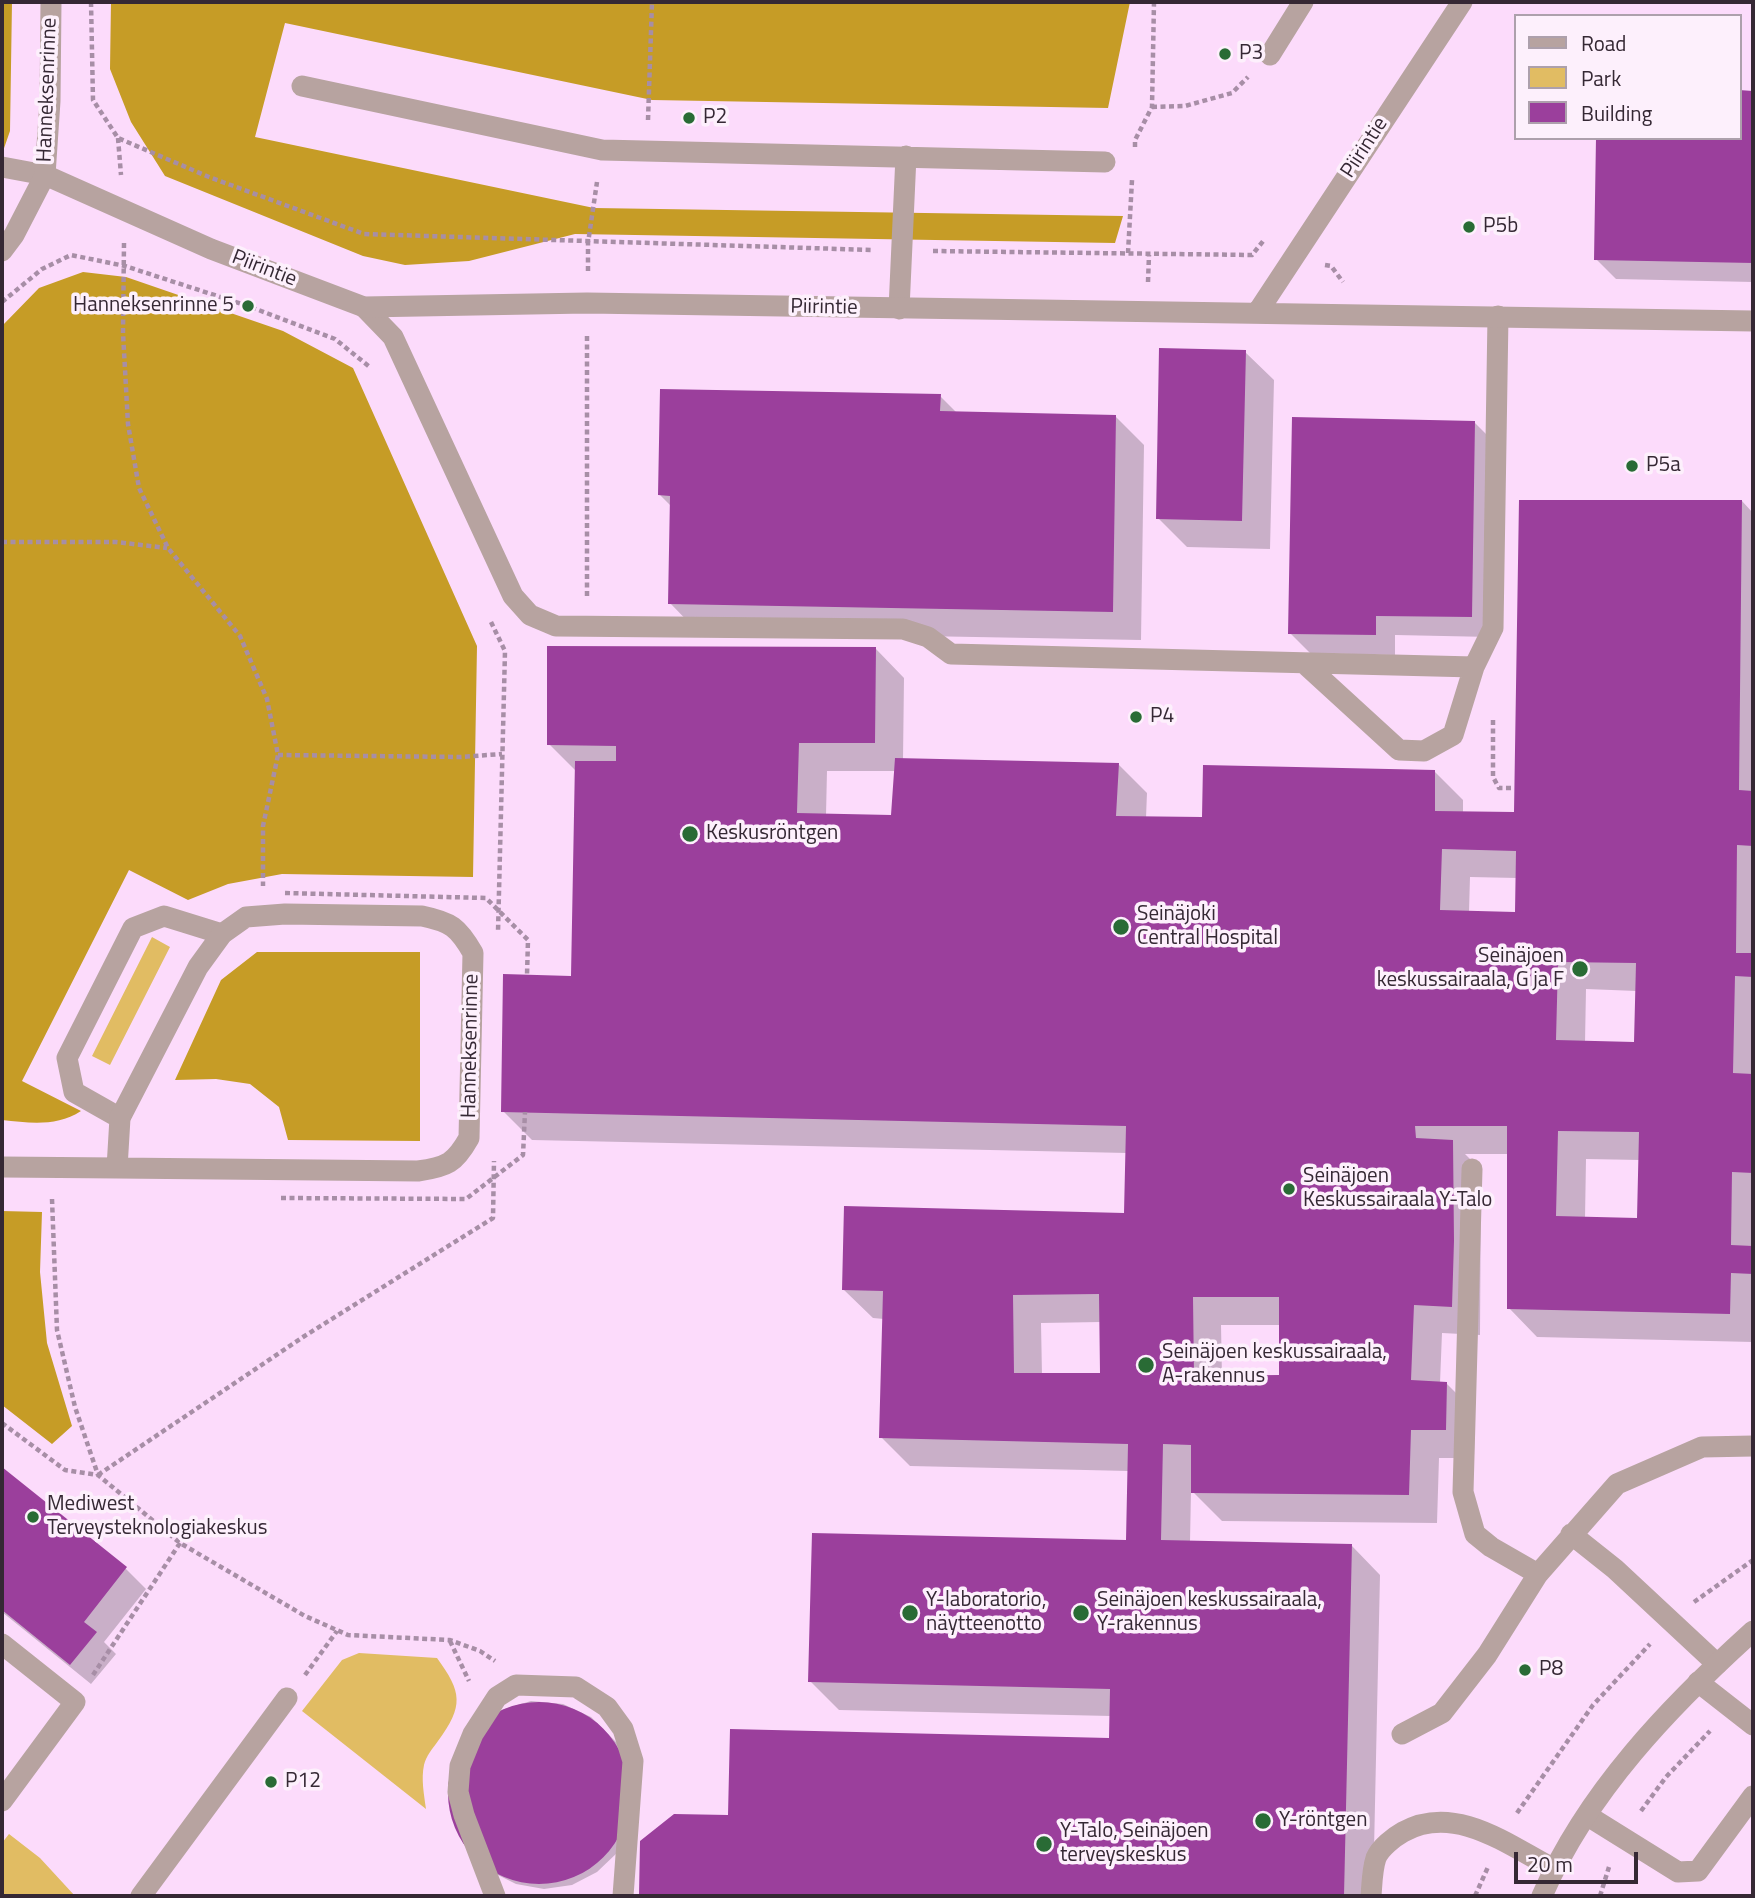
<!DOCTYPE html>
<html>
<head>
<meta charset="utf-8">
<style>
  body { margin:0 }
  #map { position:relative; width:1755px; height:1898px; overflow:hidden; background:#fcdbfb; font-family:"Titillium Web",sans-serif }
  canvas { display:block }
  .frame { position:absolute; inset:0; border:4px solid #352834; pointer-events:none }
  .legend { position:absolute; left:1514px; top:14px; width:228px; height:126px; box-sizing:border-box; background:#fdf0fc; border:2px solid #ada0ac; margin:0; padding:9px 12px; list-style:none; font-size:21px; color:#352834 }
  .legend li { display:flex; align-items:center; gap:14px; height:35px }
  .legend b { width:35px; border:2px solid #ada0ac }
  .scale { position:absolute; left:1514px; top:1852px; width:124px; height:32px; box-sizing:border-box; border:4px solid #352834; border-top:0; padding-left:9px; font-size:21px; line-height:24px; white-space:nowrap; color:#352834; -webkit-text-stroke:5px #fdf0fc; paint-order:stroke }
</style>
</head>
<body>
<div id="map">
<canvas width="1755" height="1898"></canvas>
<div class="frame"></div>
<ul class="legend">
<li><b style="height:9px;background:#b7a3a0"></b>Road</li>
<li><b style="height:19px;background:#e1bc63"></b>Park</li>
<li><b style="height:19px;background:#9b3f9c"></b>Building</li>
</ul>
<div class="scale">20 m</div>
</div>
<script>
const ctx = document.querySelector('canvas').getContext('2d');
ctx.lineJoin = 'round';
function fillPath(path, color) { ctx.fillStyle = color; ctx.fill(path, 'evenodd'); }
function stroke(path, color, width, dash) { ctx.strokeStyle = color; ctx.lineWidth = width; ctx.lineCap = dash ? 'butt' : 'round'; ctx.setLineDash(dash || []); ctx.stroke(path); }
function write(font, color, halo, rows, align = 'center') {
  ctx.font = font + ' "Titillium Web",sans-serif'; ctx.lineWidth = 7; ctx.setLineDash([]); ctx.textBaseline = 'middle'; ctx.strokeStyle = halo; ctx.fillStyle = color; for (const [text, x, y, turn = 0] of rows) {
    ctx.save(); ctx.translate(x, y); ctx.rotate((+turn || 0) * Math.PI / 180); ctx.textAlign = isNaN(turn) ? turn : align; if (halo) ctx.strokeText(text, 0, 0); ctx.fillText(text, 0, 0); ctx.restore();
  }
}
const green = new Path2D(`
  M152 937 170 947 110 1065 92 1056Z
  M359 1653 437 1658C462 1692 464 1706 438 1741 433 1748 426 1756 424 1765 421 1779 424 1794 426 1809L302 1711 342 1660Z
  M9 1834 40 1858 75 1896H2V1843Z`);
const forest = new Path2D(`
  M2 2H12L10 131 2 154Z
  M111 2H1130L1108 108 652 100 285 23 255 137 594 208 1123 216 1115 243 575 234 469 261 405 265 363 256 165 176 131 122 110 69Z
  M83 272 126 277 283 331 353 368 477 646 473 877 282 874 228 884 188 900 129 870 22 1081 81 1111C56 1127 30 1123 2 1120V326L39 288Z
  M257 952H420V1141L288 1140 279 1107 250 1084 216 1079 175 1080 221 980Z
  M2 1211 42 1212 40 1272 47 1343 72 1426 52 1444 2 1405Z`);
const shadow = new Path2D(`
  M1739 92H1753V282L1616 279 1596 259 1739 138Z
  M1245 352 1274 380 1270 549 1187 547 1158 518Z
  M940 396 958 414 1116 417 1144 445 1141 640 698 632 670 603 672 507 660 495Z
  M1474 422 1495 443 1491 637 1395 635V655L1310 653 1290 633Z
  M1742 501 1753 513V1342L1537 1337 1509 1308V1154H1465L1481 1170 1480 1335 1442 1333 1440 1383H1446L1475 1412 1474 1458H1439L1437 1523 1222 1521 1191 1490 1190 1542 1352 1546 1380 1575 1373 1896H640L642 1842 730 1816 1111 1740V1716L839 1710 810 1681 1128 1542 1129 1471 910 1466 881 1437 884 1319 873 1318 844 1290 1126 1215 1127 1153 532 1140 503 1111 573 978 576 771 549 744 876 649 904 678 903 760 1119 765 1147 793 1146 818H1204L1435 772 1463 800V813L1516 814ZM827 771H895L892 816 826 815ZM1470 877 1517 878 1516 913 1469 912ZM1586 989 1637 991 1635 1043H1585ZM1586 1159 1640 1160 1639 1220 1585 1219ZM1101 1322V1374L1042 1375 1041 1323ZM1221 1325H1281V1377H1222Z
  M2 1469 126 1569 146 1589 104 1642 116 1654 91 1684 2 1612Z
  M531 1701 563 1704 591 1717 619 1745 631 1771 618 1852 597 1872 572 1885 544 1889 516 1884 490 1871 463 1843 451 1814 448 1783 501 1710Z`);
const building = new Path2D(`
  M1739 90 1753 91V263L1594 260 1596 138H1739Z
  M1159 348 1246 350 1242 521 1156 519Z
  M660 389 941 394 940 411 1116 415 1113 612 668 604 670 496 658 495Z
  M1292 417 1475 421 1472 617 1376 616V635L1288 634Z
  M1519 500H1742L1739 790 1753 791V846L1737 845 1736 953H1753V977L1735 976 1733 1073 1753 1074V1173L1732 1172 1731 1245 1753 1246V1274L1731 1273 1730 1314 1507 1309V1126H1415L1416 1138 1453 1140 1454 1241 1452 1307 1414 1305 1411 1380 1447 1382 1446 1430H1411L1409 1495 1191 1493V1445L1163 1444 1161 1540 1352 1544 1344 1896H639L640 1841 674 1814 728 1815 730 1729 1109 1738 1110 1689 808 1682 812 1533 1126 1540 1128 1444 879 1438 883 1291 842 1290 844 1206 1124 1213 1126 1126 501 1112 503 974 571 976 575 761H616V746L547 745V646L876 647 875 743H799L797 813 891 815 895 758 1119 763 1116 816 1202 817 1203 765 1435 770V811L1514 812ZM1442 849 1516 851 1515 912 1440 910ZM1558 962 1636 963 1634 1042 1556 1040ZM1558 1131 1639 1132 1637 1218 1556 1216ZM1099 1294 1100 1373H1014L1013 1295ZM1193 1297H1279V1375L1194 1376Z
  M2 1467 127 1567 84 1622 97 1632 70 1665 2 1610Z
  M448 1793a91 91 0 1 1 182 0a91 91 0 1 1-182 0Z`);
const path = new Path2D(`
  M91 2 93 100 118 138 209 177 364 234 872 250
  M1152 107 1185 106 1232 93 1248 77
  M648 120 652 2
  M118 138 121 175
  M1135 147V140L1152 107 1154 2
  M124 243 123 333 128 424 139 488 168 548 240 636 267 699 278 755 263 826V886
  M933 251 1252 255 1264 240
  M1128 253 1132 180
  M1325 265 1331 266 1343 282
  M588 271V243L597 182
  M1148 282 1149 255
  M2 302 42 269 71 255 125 266 248 306 335 339 371 368
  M2 542H116L167 548
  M587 596V335
  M491 622 505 651 498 932
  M1493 720V777L1499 788H1514
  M278 755 460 757 502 754
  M52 1199 57 1330 75 1407 98 1475
  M2 1423 65 1470 98 1475 180 1543 305 1616 348 1635 450 1640 480 1651 495 1661
  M98 1475 303 1337 493 1218 494 1161
  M1694 1602 1753 1560
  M450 1641 469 1681
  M93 1675 180 1543
  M305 1675 337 1631
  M1641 1811 1666 1777 1710 1731
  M1517 1813 1593 1705 1650 1644
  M1475 1896 1488 1867
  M1600 1896 1609 1867`);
const service = new Path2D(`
  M1270 55 1303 2
  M302 86 602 150 1105 162
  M2 167 45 175
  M364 307 393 337 513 596 530 615 556 626 903 629 928 637 951 654 1474 667 1493 628 1498 316
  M899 309 906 156
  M1305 664 1399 750 1424 751 1453 735 1474 667
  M120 1118 74 1092 67 1058 133 928 164 916 222 934
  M1472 1169 1463 1492 1475 1534 1491 1547 1538 1574
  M1571 1534 1615 1569 1717 1664
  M2 1644 75 1702 2 1801
  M1698 1682 1753 1725
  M1402 1734 1442 1713 1487 1655 1538 1574 1617 1484 1702 1447 1753 1446
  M1588 1816 1678 1872 1698 1871 1753 1796
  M141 1896 287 1698
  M495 1896 464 1815 458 1792 460 1766 473 1734 497 1697 516 1685 576 1687 607 1707 623 1729 633 1761 623 1896
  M1371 1896C1372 1884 1372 1870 1376 1858 1380 1848 1394 1837 1403 1832 1455 1803 1508 1845 1554 1869`);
const minor = new Path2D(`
  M45 175 211 249 364 307 587 303 1753 321
  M2 251 14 235 45 175 50 101 51 2
  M1257 313 1462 2
  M285 914 422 916C451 922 458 927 473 953L469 1138C455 1163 447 1167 418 1171L117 1168 120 1118 198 967 222 934 246 917Z
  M2 1167 117 1168`);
const tertiary = new Path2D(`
  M1542 1896C1587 1792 1670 1706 1753 1631`);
const pathBridge = new Path2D(`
  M285 893 486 898 528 940 527 975
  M281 1198 466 1199 523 1155 525 1112`);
const markers = [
  [1225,54,7,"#296b35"],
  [689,118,7,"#296b35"],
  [1469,227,7,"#296b35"],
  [248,306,7,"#296b35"],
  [1632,466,7,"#296b35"],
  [1136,717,7,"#296b35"],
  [690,834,9,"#296b35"],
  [1121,927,9,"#296b35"],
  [1580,969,9,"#296b35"],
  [1289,1189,7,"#296b35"],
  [1146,1365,9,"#296b35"],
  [33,1517,7,"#296b35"],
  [910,1613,9,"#296b35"],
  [1081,1613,9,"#296b35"],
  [1525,1670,7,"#296b35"],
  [271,1782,7,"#296b35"],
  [1263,1821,9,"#296b35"],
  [1044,1844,9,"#296b35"]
];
const poiNames = [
  ["P3",1239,54],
  ["P2",703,118],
  ["P5b",1483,227],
  ["Hanneksenrinne 5",234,306,"right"],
  ["P5a",1646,466],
  ["P4",1150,717],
  ["Keskusröntgen",706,834],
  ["Seinäjoki",1137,915],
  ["Central Hospital",1137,939],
  ["Seinäjoen",1564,957,"right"],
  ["keskussairaala, G ja F",1564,981,"right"],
  ["Seinäjoen",1303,1177],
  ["Keskussairaala Y-Talo",1303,1201],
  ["Seinäjoen keskussairaala,",1162,1353],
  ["A-rakennus",1162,1377],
  ["Mediwest",47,1505],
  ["Terveysteknologiakeskus",47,1529],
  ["Y-laboratorio,",926,1601],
  ["näytteenotto",926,1625],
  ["Seinäjoen keskussairaala,",1097,1601],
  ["Y-rakennus",1097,1625],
  ["P8",1539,1670],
  ["P12",285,1782],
  ["Y-röntgen",1279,1821],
  ["Y-Talo, Seinäjoen",1060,1832],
  ["terveyskeskus",1060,1856]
];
const streetNames = [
  ["Hanneksenrinne",48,90,-88],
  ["Piirintie",1365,148,-57],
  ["Piirintie",264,269,21],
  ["Piirintie",824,308,1],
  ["Hanneksenrinne",471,1046,-89]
];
fillPath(green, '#e1bc63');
fillPath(forest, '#c69c26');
fillPath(shadow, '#0003');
fillPath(building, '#9b3f9c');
stroke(path, '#a78ea6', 4.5, [5, 3.5]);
stroke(service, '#b7a3a0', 21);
stroke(minor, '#b7a3a0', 21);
stroke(tertiary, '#b7a3a0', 21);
stroke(pathBridge, '#a78ea6', 4.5, [5, 3.5]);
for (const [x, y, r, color] of markers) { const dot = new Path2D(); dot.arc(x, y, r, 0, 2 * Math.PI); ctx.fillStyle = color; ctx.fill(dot); stroke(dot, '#fdf0fc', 2.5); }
write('21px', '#352834', '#fdf0fc', poiNames, 'left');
write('21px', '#352834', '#fdf0fc', streetNames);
</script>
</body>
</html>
